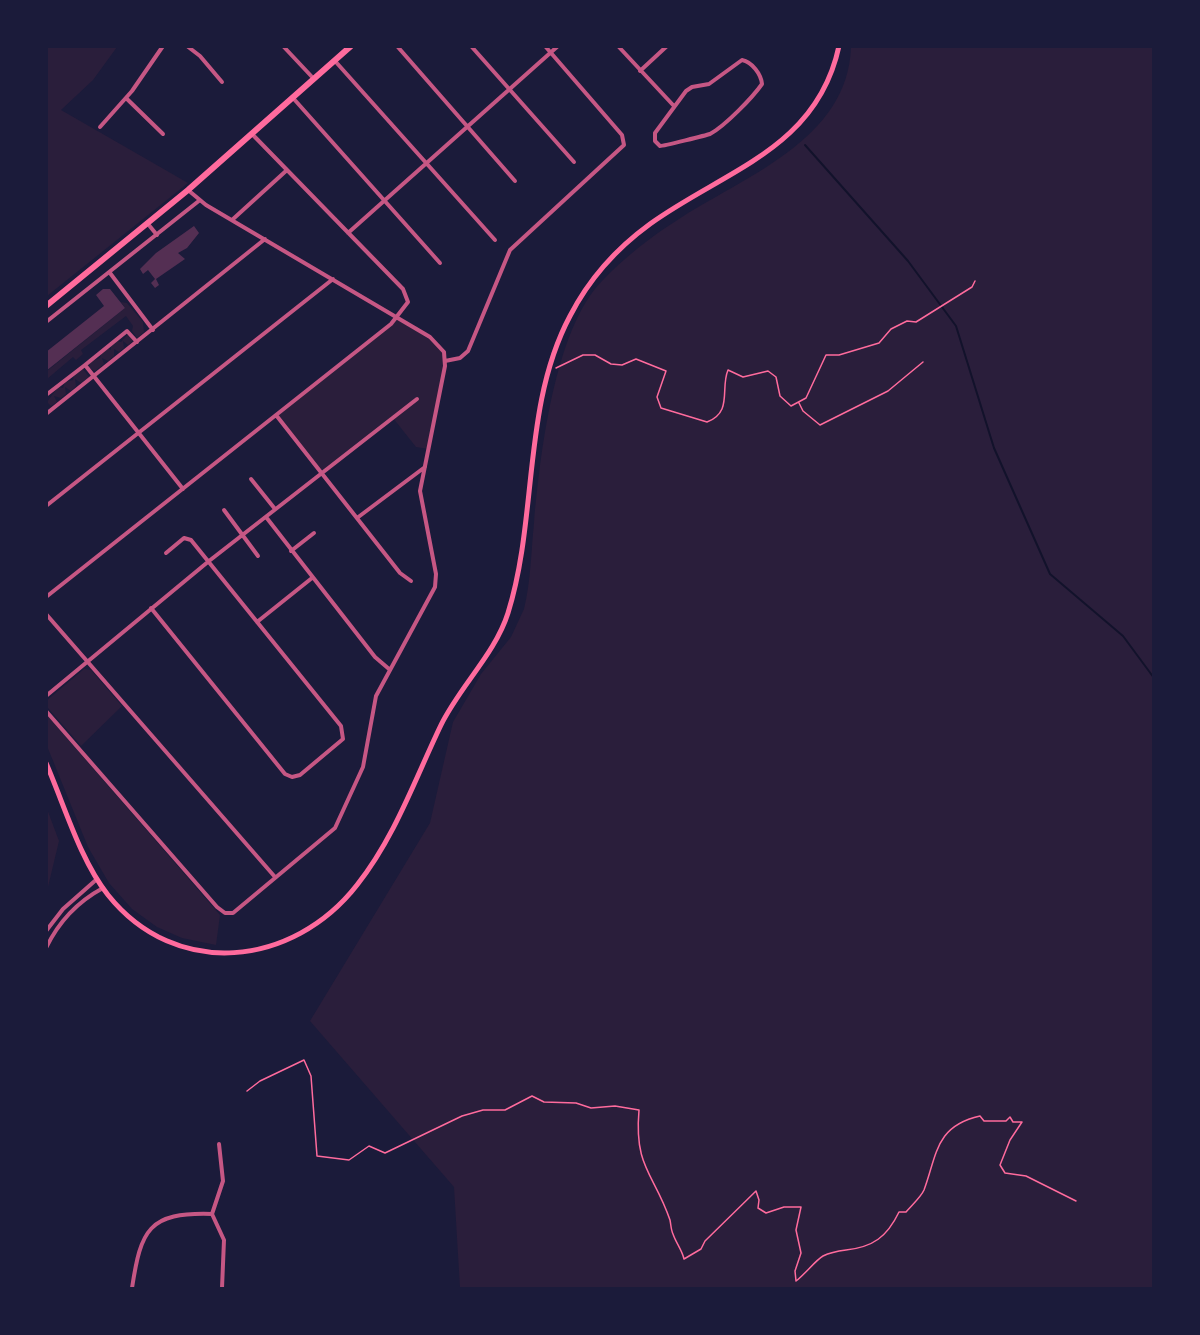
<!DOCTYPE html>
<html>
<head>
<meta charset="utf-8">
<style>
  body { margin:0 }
  #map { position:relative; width:1200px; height:1335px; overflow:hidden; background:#1b1b3a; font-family:"Source Sans 3",sans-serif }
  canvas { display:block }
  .frame { position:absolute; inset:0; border:48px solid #1b1b3a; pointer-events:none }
</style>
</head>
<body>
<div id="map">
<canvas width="1200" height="1335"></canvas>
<div class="frame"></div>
</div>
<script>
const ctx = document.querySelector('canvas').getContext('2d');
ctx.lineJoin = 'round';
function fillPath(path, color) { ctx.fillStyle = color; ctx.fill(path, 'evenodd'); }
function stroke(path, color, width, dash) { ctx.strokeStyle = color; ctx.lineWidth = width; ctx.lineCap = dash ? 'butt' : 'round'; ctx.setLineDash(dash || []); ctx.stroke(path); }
const green = new Path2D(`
  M47 46 117 47 93 80 61 110 188 183 47 296Z
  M851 47H1153V1288H460L454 1187 310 1021 430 823 453 722 481 674 511 637 524 609C531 580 531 552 534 523 540 456 554 330 602 281 624 258 649 238 676 221 742 177 848 141 851 47Z
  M121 302 127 303 143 322 144 332 137 338 132 331 133 326 126 316 81 350 83 354 76 360 73 357 47 379V371L125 308Z
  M396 317 440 345 445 361 429 449 416 447 393 418 322 473 276 415 391 324Z
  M128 334 134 340 128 345 123 341 124 348 119 352 114 349V356L108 361 102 358 104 364 95 371 89 368 90 362 100 358 102 352 108 348 111 350V346L117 341 121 342Z
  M83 369 89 377 81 383 75 379 76 386 71 391 65 387 66 394 61 398 54 396 57 402 51 406 47 402 58 387 63 388 65 382 73 380 74 375Z
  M84 669 91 670 122 706 81 746 48 708 46 701Z
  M46 714 220 915 216 945 182 938 157 927 132 909 109 883 88 847 47 746Z
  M47 809 59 841 47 891 46 809Z`);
const stream = new Path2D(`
  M805 145 908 261 956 326 994 448 1050 574 1123 636 1154 678`);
const building = new Path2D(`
  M194 226 199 233 187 248 178 253 185 259 156 279 159 285 155 288 151 283 155 279 148 270 143 274 140 269 156 253Z
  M103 289H110L125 308 46 371V352L104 306 96 295Z`);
const path = new Path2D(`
  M556 368 583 355H595L611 364 622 365 636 359 666 371 657 397 661 408 707 422C733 412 720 389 728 370L743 377 768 371 776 377 780 396 791 406 806 398 826 355H839L879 343 891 329 907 321 916 322 972 287 975 281
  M799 403 803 411 820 425 888 391 923 362
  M247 1091 260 1081 304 1060 311 1076 317 1156 349 1160 369 1146 385 1153 462 1116 483 1110H505L532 1096 544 1102 576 1103 591 1108 615 1106 639 1110C634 1168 654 1173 670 1220 671 1225 671 1230 673 1234 676 1243 682 1250 684 1259L701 1249 705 1241 756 1191 759 1200 758 1208 766 1213 784 1207H801L796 1230 801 1253 795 1271 796 1281
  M796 1281C805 1274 816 1260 823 1256 831 1252 838 1251 846 1250 873 1247 887 1237 899 1212H906C911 1206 921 1197 924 1190 937 1155 935 1126 980 1116L984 1121H1006L1010 1117 1013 1122H1022L1010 1140 1000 1165 1005 1173 1026 1176 1076 1201`);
const minor = new Path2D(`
  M187 46 200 56 222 82
  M283 46 314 79
  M397 46 515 181
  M471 46 574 162
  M618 46 673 105
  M742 60C752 62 761 74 762 84 753 97 725 126 710 134 707 135 664 146 660 146L655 141V133L686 91 692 87 709 84Z
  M335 61 495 240
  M640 71 667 46
  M126 98 163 134
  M293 98 440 263
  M100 127 132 91 163 46
  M232 220 287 170
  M148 224 157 235
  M348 233 558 46
  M110 273 153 330
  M46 322 200 200
  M445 361 460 358 468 351 510 250 624 145 622 135 545 46
  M85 365 127 331 137 342
  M46 395 85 365 183 489
  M46 414 265 239
  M276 415 400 573 411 581
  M251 479 275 509
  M46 506 333 279
  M224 510 258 556
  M266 517 375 657 389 669
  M357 518 425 467
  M291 551 314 533
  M46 597 391 324 408 302 403 289 252 134
  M151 608 285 774 292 777 300 775 343 739 341 726 191 540 184 538 166 553
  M46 614 275 877
  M257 622 312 578
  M46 696 209 561 417 399
  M46 711 217 907 225 913H233L335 828 363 767 376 696 435 587 436 574 420 491 445 366 444 352 430 337 206 205 188 190
  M46 931 63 909 97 879
  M46 948C59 921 77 902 103 888
  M212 1214 224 1240 222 1288
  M212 1214 223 1181 219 1144
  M132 1288C141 1230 148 1212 212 1214`);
const secondary = new Path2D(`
  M46 763C64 804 80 860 108 895 176 980 293 967 357 885 395 837 415 779 441 725 460 686 495 654 508 613 538 517 522 406 570 316 589 279 617 248 650 224 725 170 817 149 839 46`);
const primary = new Path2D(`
  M46 306 188 190 351 46`);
fillPath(green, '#2a1e3b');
stroke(stream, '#12122b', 2);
fillPath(building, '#542f53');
stroke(path, '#ff6b9d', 1.5);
stroke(minor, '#c65784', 4);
stroke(secondary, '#ff6b9d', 5);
stroke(primary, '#ff6b9d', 6);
</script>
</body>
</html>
